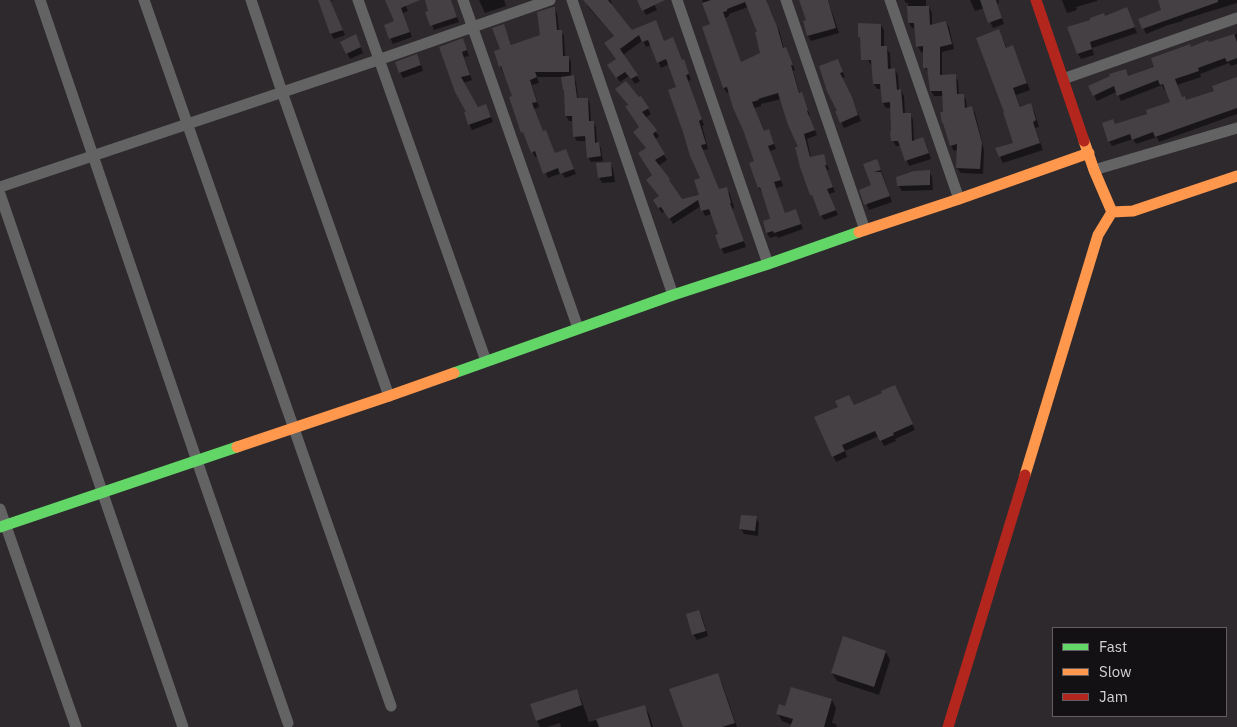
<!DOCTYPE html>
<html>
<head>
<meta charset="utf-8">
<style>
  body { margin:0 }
  #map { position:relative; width:1237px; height:727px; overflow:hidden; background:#2d292d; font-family:"IBM Plex Sans",sans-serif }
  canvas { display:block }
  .legend { position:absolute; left:1052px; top:627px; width:175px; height:90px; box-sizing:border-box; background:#141114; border:1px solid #625e62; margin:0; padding:6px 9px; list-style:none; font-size:15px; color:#d6d2d7 }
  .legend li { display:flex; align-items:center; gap:10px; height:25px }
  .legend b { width:25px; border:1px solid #625e62 }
</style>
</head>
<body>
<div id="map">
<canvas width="1237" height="727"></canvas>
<ul class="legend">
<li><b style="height:6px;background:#63d668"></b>Fast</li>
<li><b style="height:6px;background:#ff974d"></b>Slow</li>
<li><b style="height:6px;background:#b3261e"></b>Jam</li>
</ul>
</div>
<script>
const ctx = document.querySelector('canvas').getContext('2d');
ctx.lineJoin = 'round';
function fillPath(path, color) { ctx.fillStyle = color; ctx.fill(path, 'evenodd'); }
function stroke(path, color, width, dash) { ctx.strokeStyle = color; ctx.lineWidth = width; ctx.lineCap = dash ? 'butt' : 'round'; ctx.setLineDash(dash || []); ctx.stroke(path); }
const shadow = new Path2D(`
  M319 0H333L330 1 345 35 334 39 331 34Z
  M387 0H404L408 11 403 13 412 37 393 44 385 26 395 22Z
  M426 0H436L452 4 459 22 434 30 427 12 430 11Z
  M479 0H504L506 6 485 13Z
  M586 0H610L612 3 610 5 632 31 664 42 673 39 682 61 686 66 691 80 688 81 704 125 702 126 708 149 703 150 719 190 726 188 730 194 734 208 732 209 746 247 724 254 716 236 719 235 712 214 705 216 701 206 673 224 665 211 662 213 657 205 660 197 647 149 634 132 640 127 628 106 617 89 639 99 641 98 651 114 645 118 659 136 655 140 667 160 658 166 669 180 681 201 701 195V179L678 88 669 64 661 68 651 45 646 47 643 40 623 55 640 81 635 84 629 76 620 82 612 70 617 60 615 37 588 7 585 1Z
  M639 0H652L657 10 646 15 639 2Z
  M702 0H759L771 11 780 33 784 49 788 54 795 70 793 71 800 94 801 93 804 99 810 116H809L817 135 807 139 811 158 823 155 826 161 829 170H827L835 192 829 194 838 215 824 220 821 215 812 194 799 147 781 99 761 104V106L754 108 764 132 769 131 776 149 770 151 783 186 776 188 785 214 795 210 803 229 778 238 777 236 770 238 767 233 764 222 771 218 763 192 762 193 759 188 755 162 730 92 727 93 724 88 704 27 711 25ZM748 7 759 32 762 54 741 63 725 18 729 16V14Z
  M800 0H828L839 33 811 41 808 36V21Z
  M904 0H926V7H929L932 13V26L946 22 949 27 954 49 942 52V77L955 76 958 81 959 95H963L966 100 967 109 972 108 975 113 984 150 983 174 961 173 957 168 958 150 954 151 951 146 944 113 943 96H934L931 91 928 73 925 67 924 52H921L918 47 916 28H912L909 23 908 3H906Z
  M970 0H998L999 3 997 4 1004 24 993 28 984 8 975 11Z
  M1062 0H1097V1L1076 7 1077 10 1067 13Z
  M1159 0H1237V3L1182 20 1183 21 1168 25 1146 34 1140 19 1163 10Z
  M554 8 557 13 559 31H561L564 36 565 57H568L571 62V77H573L576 82 578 99H588L590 104 591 122H593L596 127 597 144H599L601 149 603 161 591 162 588 157 586 141H577L574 136 573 121H569L566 116 565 92 563 77H537L539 83 532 85 539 107 534 109 543 133 546 132 549 137 555 154 566 151 576 174 565 178 562 173 548 178 539 156 535 157 518 120 514 96 500 66 502 49 506 31 512 46 541 36Z
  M1129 14 1137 33 1092 48 1094 55 1081 59 1078 54 1069 28 1105 17Z
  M881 25 884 30V48H886L890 53 891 70H895L898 75 899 91H901L904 96 905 114H910L913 120 914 142 926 144 931 159 909 166 901 146H896L893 141 892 108H886L883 103 882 89H877L874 84 872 65H871L868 60Z
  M1237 34V64L1231 66 1229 63 1200 74 1201 77 1177 85 1182 99 1186 101 1216 91 1237 79V114L1159 142 1157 137 1136 144 1133 139 1112 146 1109 141 1116 126 1148 114 1171 103 1166 89 1164 90 1162 85 1121 101 1117 92H1116L1097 101 1090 87 1125 70 1129 77 1155 68 1191 48Z
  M1002 37 1007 49 1016 53 1030 90 1016 95 1021 108 1030 105 1034 111 1039 127 1035 128 1043 150 1003 163 1000 157 1014 143Z
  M358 41 363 53 350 59 347 53Z
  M465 45 469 56 464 57 472 80 463 83 478 109 489 111 493 122 472 130 469 124 468 112 441 47Z
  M420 61 423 71 403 78 400 72Z
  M840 66 845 77 842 78 854 104 861 121 844 128 841 122 838 111 828 89Z
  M610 163 613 169 615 182 602 183 599 177Z
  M865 164 880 167 892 202 869 210 861 190 873 186Z
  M929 171 932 177 933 190 902 191 898 185Z
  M897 392 915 430 895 439 896 441 884 446 879 436 845 451 847 457 836 462 815 418 854 407Z
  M756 517 759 523 758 536 744 534 741 529Z
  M699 611 702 617 708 636 697 640 693 634Z
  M886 652 890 660 879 695 837 681 832 673Z
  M717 675 722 683 737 727H684Z
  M576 690 581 699 589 722 644 706 649 714 653 727H561L560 723 547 727H540L537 721Z
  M832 700 836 708 832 723 836 724 837 727H792V725L782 721 778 714 786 708Z`);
const building = new Path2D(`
  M318 0H330L343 30 330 34Z
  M385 0H420L401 8 410 32 389 39 384 25 394 21Z
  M425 0H451L457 17 430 26 425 12 428 11Z
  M583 0H608L632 30 656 20 664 41 673 37 682 60 684 59 689 74 686 75 702 119 699 121 706 144 701 145 719 189 727 187 731 203H730L744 241 720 249 715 235 718 234 709 209 701 211 698 200 669 219 661 207 658 208 653 200 659 196 646 180 652 175 638 153 646 148 633 132 639 127 625 106 628 105 615 89 626 81 639 97 641 96 649 108 642 112 657 130 653 134 665 154 655 160 670 179 669 180 682 199 699 195 694 180 700 178 690 156 683 132 668 90 676 87 666 59 657 63 648 40 642 42 639 35 620 49 638 75 631 79 625 72 616 78 607 65 616 59 604 43 614 36Z
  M637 0H665L642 11Z
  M711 0H766L777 26 783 48 786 47 793 65H791L799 93 802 92 808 110 807 111 815 130 804 134 810 157 824 154 827 165H825L833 187 827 189 836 210 820 216 812 195H810L800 167 795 147H798L788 125 778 93 758 99 759 100 752 102 764 131 769 129 774 144 768 146 781 180 774 182 785 213 796 209 801 224 774 233 773 231 766 233 763 221 769 219 770 218 760 187 758 188 749 163 754 161 743 130 733 108 727 87 723 88 702 27 710 24 702 3ZM745 2 757 32H755L760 53 741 62 723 12 727 11V9Z
  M799 0H828L836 28 807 36 803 21 806 20Z
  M980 0H996L1002 18 988 23Z
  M1158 0H1218V2L1142 29 1138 19 1161 10Z
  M907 6H929L930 25 946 21 952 44 940 47V75L956 74 957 94H964L965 108 972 106 982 143 980 169 956 168 957 144 950 146 943 123H942L940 112H943L942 91H930L927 68H923V46L916 47 914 23H908Z
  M553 7H555L557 30H562L563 56H569V72H535L537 77 530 80 537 102 532 103 543 131 546 130 555 153 566 149 574 169 560 174 558 168 543 174 535 151 531 153 523 132 521 133 509 97 512 96 501 66 499 67 494 51 500 49 492 28 504 24 511 45 540 35 537 12Z
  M1127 7 1135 27 1090 42 1092 49 1077 54 1067 27 1090 20V18L1104 13 1105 16Z
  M858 23 881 24V46H887L888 69 895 68 897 90 901 89 903 113H911L912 141 923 137 929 153 905 161 898 141H891L890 132 891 131 890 102 882 103 880 84H873L871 60H861L860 37H858Z
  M999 29 1006 48 1013 45 1027 83 1013 88 1020 107 1031 103 1036 120 1033 122 1040 143 999 157 995 148 1013 143 1003 112H1004L976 38Z
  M356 34 361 47 346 54 340 42Z
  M1234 34 1237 42V58L1227 62 1225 58 1198 68 1199 71 1175 79 1182 97 1185 96 1186 100 1214 91 1212 86 1237 77V108L1155 137 1153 132 1132 140 1130 134 1108 142 1102 123 1113 119 1115 124 1147 114 1146 110 1170 102 1163 84 1160 85 1158 80 1117 96 1114 86 1093 96 1088 86 1110 76 1109 74 1126 69 1128 76 1154 67 1151 58 1174 50 1190 44 1191 47 1208 40 1209 42Z
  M463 38 467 50 462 52 470 75 461 77 478 107 486 104 491 117 468 125 464 112H466L455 92 439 47Z
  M417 54 421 65 399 73 395 62Z
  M838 59 843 72 840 73 852 97 858 115 840 123 835 111H837L826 89V88L819 66Z
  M574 75 577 98H588L589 121H594L595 143 599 142 601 156 587 158 585 136 573 137 572 116H565L564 90H563L561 77Z
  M877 159 881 170 874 172H881L890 196 864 205 859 190 871 185 863 164Z
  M611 162 612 176 598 178 596 163Z
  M930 170V185L897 186 896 177 914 171Z
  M895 385 913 424 893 433 894 435 880 441 875 431 842 445 845 451 832 457 814 417 838 407 835 401 849 395 854 405 882 393 881 391Z
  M741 515 757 516 755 531 739 529Z
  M699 610 706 631 692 635 686 614Z
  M843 636 886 651 874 687 831 673Z
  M718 673 735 723 722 727H683L669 689Z
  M791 687 832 699 824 727H790L793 719 776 714 779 704 785 706Z
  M577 689 582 705 536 721 530 704Z
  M645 705 651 727H599L596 719Z`);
const street = new Path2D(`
  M40 0 197 461 288 723
  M144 0 391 706
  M251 0 282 92 389 396
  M358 0 486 361
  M463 0 578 328
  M572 0 673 295
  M677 0 768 264
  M786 0 865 230
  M890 0 959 199
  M1063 79 1237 18
  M1094 170 1237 128
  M0 187 378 60 550 0
  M0 194 183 727
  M0 509 76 727`);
const fast = new Path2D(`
  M454 373 673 295 768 264 859 232
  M0 527 237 447`);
const slow = new Path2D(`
  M1112 212 1133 211 1237 176
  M859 232 959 199 1089 153
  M237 447 389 396 454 373
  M1025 475 1098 235 1112 212 1094 170 1084 141`);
const jam = new Path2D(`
  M1036 0 1084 141
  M948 727 1025 475`);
fillPath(shadow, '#0007');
fillPath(building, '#444044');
stroke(street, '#636364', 11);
stroke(fast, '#63d668', 11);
stroke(slow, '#ff974d', 11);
stroke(jam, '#b3261e', 11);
</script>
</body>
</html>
